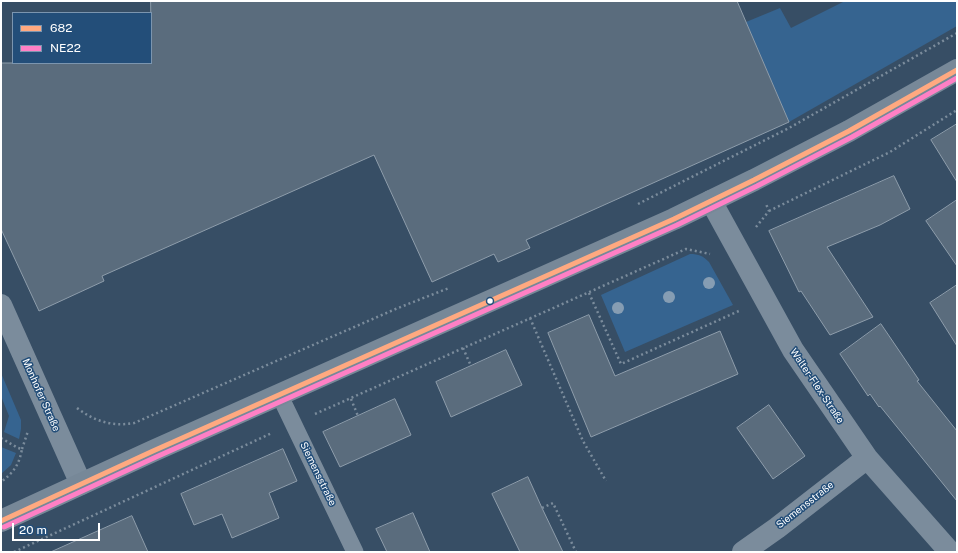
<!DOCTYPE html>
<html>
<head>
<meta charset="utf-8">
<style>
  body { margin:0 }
  #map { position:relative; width:958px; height:553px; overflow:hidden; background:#374e65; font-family:"Public Sans",sans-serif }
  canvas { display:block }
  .frame { position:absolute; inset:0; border:2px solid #fff; pointer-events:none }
  .legend { position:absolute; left:12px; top:12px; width:140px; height:52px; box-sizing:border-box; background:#234e79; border:1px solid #7b95af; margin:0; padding:5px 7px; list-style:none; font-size:12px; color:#fff }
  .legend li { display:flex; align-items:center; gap:8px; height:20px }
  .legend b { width:20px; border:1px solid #7b95af }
  .scale { position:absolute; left:12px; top:523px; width:88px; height:18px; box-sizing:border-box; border:2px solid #fff; border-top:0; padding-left:5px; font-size:12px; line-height:14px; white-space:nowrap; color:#fff; -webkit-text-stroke:3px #234e79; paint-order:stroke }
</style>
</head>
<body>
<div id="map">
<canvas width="958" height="553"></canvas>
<div class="frame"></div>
<ul class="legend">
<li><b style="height:5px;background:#ffa980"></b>682</li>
<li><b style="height:5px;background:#ff80c5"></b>NE22</li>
</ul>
<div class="scale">20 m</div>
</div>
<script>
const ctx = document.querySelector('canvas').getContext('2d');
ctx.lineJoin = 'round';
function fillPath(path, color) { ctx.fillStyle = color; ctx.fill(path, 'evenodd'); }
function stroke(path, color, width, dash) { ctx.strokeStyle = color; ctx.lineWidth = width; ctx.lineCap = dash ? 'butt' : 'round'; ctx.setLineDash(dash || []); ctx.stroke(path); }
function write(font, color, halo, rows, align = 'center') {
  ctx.font = font + ' "Public Sans",sans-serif'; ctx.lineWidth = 3; ctx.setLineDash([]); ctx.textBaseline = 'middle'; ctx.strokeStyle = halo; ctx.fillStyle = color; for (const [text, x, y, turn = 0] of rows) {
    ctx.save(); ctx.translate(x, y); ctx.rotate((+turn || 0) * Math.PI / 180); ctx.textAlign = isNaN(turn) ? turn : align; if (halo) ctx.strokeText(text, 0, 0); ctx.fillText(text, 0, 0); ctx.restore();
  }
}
const green = new Path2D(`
  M845 1H957V26L789 122 746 22 780 8 791 28Z
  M690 254C699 254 703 256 709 262L733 305 625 352 601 295Z
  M1 373 21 420V429L19 439 4 432 9 416 1 396Z
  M1 447 16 453 11 465 1 474Z`);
const building = new Path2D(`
  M151 1H737L789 122 526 240 530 248 498 262 494 254 432 282 374 155 102 276 104 281 39 311 1 229V63H151Z
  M957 124V182L931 140Z
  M894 176 910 209 880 225 827 247 873 317 830 335 801 291 799 292 769 231Z
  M957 200V266L926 221Z
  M957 285V346L930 303Z
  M589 315 615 376 720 331 738 374 591 437 548 333Z
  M881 324 919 380 917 381 957 431V501L880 406 879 407 870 394 868 396 840 354Z
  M506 350 522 385 451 417 436 382Z
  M395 399 411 435 340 467 323 432Z
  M769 405 805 456 773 479 737 428Z
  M283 449 297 481 269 493 279 518 232 538 222 514 194 525 181 494Z
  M528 477 542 508 563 552H520L492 494Z
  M413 513 430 552H387L376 529Z
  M132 516 148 552H51Z`);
const path = new Path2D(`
  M638 204 789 128 957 33
  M769 211 890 152 957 110
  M756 227 769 211 766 204
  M589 293 621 364 741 310
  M530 318 583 441 606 481
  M463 348 471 366
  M351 399 358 416
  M77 408C94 421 112 427 134 423L398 308 449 288
  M315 414 686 249 710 254
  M1 438 18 448 22 449C19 465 14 472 1 482
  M22 449 28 431
  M542 508 553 503 576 552
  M14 552 272 433`);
const service = new Path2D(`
  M280 396 355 552`);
const minor = new Path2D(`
  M711 201 793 350 867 458 950 552
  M1 305 81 484
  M743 552 777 528 867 458`);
const secondary = new Path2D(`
  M1 521 153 451 674 219 754 180 849 131 957 70`);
const bus1 = new Path2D(`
  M1 521 153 451 674 219 754 180 849 131 957 70`);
const bus2 = new Path2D(`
  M4 527 156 457 677 225 757 186 852 137 957 78`);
const trees = [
  [709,283],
  [669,297],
  [618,308]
];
const markers = [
  [490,301,3.5,"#fff"]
];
const streetNames = [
  ["Walter-Flex-Straße",817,386,56],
  ["Monhofer Straße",41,395,66],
  ["Siemensstraße",318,474,64],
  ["Siemensstraße",805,505,-38]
];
fillPath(green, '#366490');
fillPath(building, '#5a6c7d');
stroke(building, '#8e9dab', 1);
stroke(path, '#7b8c9c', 2.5, [2, 3]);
stroke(service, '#7b8c9c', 17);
stroke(minor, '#7b8c9c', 22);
stroke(secondary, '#778898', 22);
stroke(bus1, '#ffa980', 5);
stroke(bus2, '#ff80c5', 5);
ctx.fillStyle = '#869db3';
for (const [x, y] of trees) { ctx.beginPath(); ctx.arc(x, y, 6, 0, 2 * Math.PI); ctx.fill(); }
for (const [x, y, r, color] of markers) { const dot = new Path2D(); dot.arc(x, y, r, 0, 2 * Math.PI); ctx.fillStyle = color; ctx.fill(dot); stroke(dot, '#234e79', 1.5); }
write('10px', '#fff', '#234e79', streetNames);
</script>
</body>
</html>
